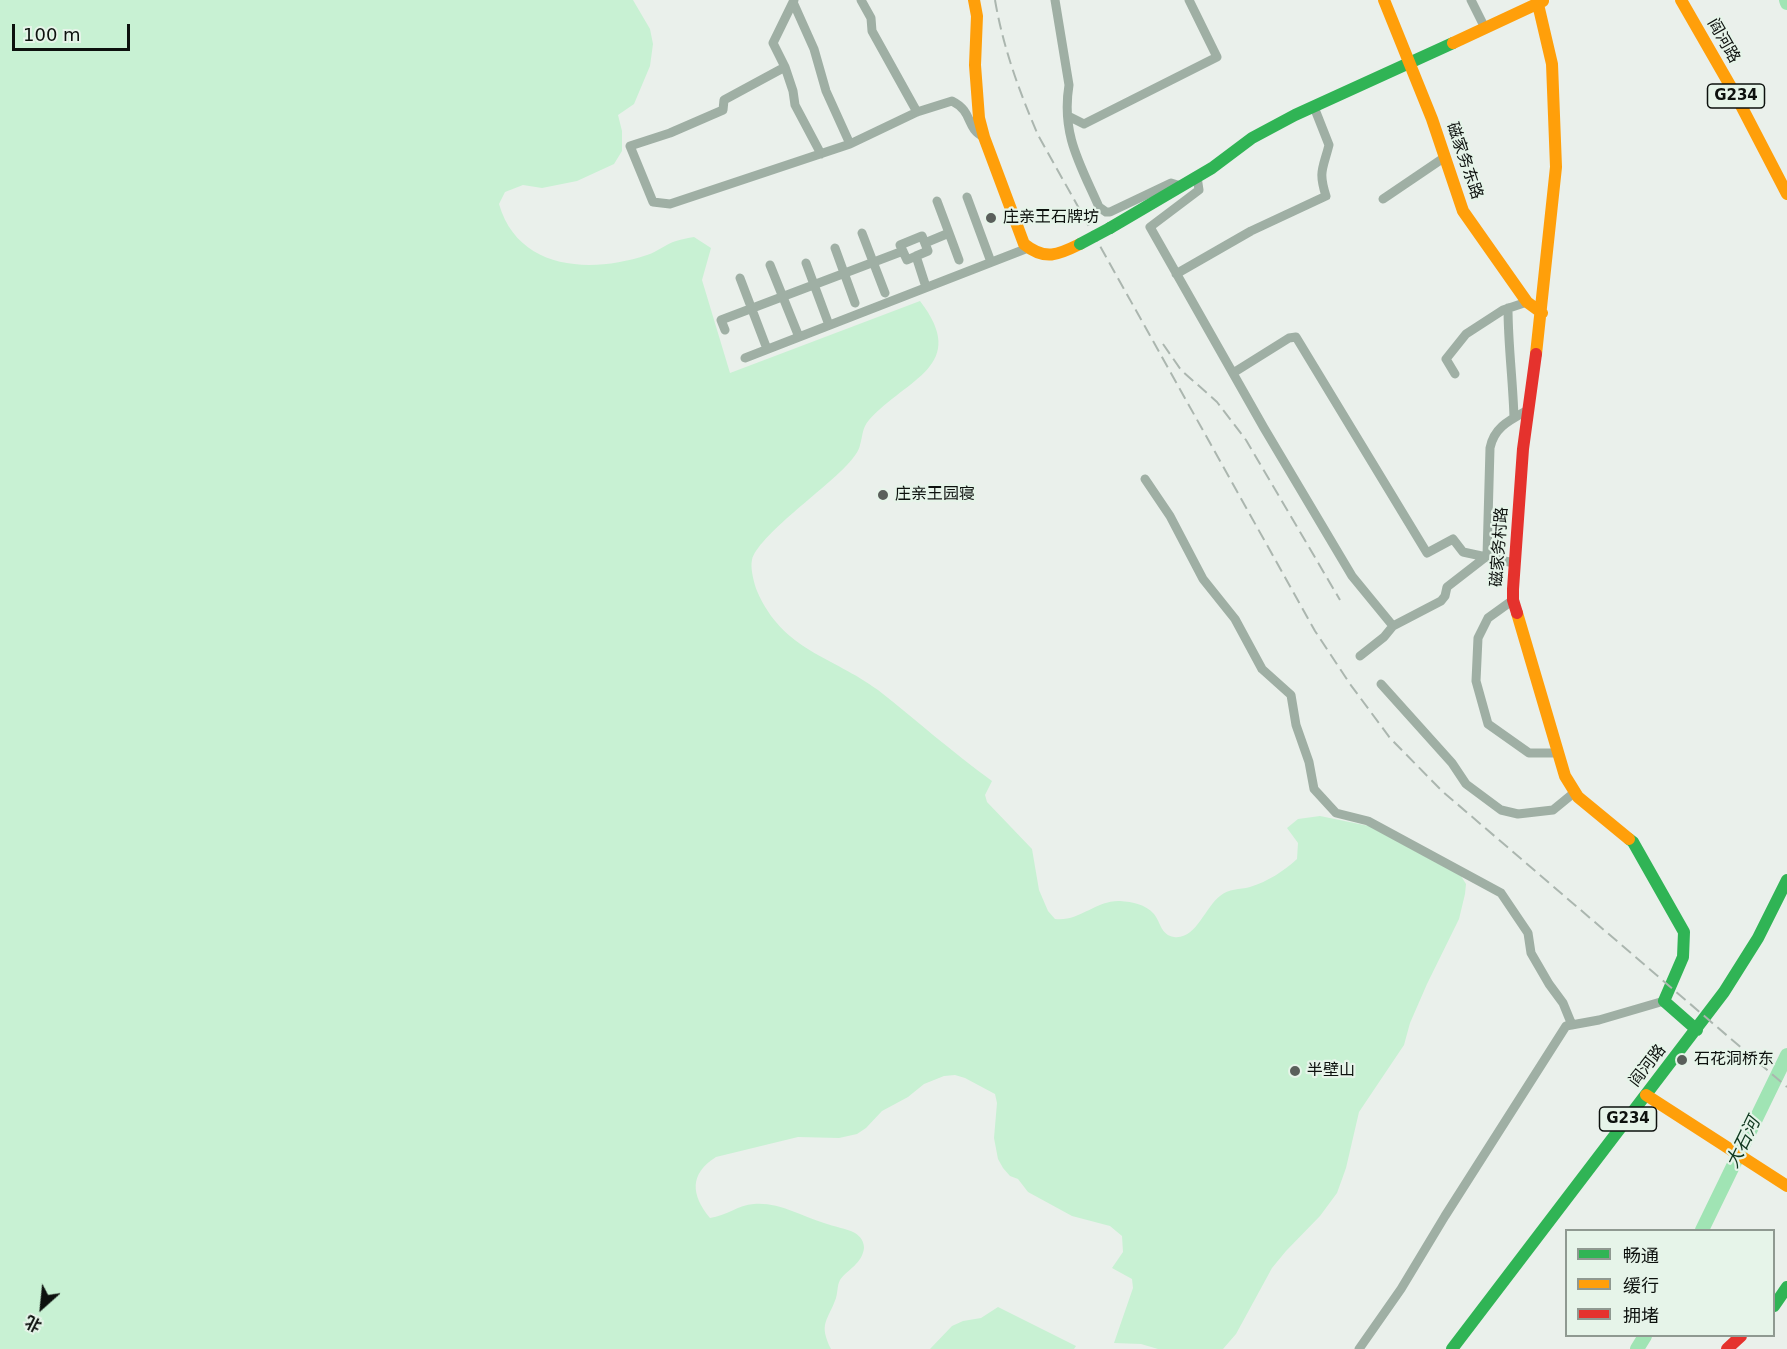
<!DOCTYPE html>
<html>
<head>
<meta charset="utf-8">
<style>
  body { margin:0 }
  #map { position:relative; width:1787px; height:1349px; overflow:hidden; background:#eaf0eb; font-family:"DejaVu Sans","Noto Sans SC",sans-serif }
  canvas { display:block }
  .legend { position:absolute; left:1565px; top:1229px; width:210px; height:108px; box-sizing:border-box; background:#e6f4e9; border:2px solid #8f9991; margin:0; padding:8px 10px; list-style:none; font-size:18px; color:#0d110e }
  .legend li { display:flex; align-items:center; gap:12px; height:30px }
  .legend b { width:30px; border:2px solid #8f9991 }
  .north { position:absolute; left:12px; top:1277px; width:60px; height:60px; -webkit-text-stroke:4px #e6f4e9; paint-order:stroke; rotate:207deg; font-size:16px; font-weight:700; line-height:24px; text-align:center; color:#0d110e }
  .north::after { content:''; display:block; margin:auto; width:21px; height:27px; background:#0d110e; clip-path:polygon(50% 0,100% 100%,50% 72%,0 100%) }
  .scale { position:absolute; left:12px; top:24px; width:118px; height:27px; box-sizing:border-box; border:3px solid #0d110e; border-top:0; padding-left:8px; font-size:18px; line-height:21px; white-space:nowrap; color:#0d110e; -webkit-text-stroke:4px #e6f4e9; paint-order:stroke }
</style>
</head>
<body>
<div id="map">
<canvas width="1787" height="1349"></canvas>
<ul class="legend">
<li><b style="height:8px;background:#30b455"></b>畅通</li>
<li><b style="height:8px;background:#ff9f0a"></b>缓行</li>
<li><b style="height:8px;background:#e5322d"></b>拥堵</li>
</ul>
<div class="north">北</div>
<div class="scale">100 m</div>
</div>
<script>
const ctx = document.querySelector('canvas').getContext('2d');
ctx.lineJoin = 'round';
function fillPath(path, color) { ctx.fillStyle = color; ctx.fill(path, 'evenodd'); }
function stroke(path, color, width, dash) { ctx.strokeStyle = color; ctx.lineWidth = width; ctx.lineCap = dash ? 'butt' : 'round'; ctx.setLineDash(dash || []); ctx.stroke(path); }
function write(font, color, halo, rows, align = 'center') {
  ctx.font = font + ' "DejaVu Sans","Noto Sans SC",sans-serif'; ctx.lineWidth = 4.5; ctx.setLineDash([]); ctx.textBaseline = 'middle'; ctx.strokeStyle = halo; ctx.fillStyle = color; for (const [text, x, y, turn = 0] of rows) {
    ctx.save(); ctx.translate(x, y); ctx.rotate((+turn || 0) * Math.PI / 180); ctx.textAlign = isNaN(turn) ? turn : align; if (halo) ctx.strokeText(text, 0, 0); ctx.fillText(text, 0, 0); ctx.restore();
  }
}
const green = new Path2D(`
  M0 0H633L650 29 653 44 650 66 634 104 618 115 622 131V151L614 164 577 181 542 188 523 185 505 192 499 204C518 270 590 274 647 255 657 252 666 244 676 241 682 239 688 238 694 237L711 248 702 280 730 373 920 301C970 366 907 378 869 420 862 428 863 435 860 445 859 452 850 462 845 467 827 487 757 537 752 560 750 568 754 583 757 591 783 651 832 656 878 690 916 720 952 752 992 781L985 795 987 802 1032 849 1039 890 1048 911 1055 919C1079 922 1096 900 1120 901 1133 902 1145 904 1154 914 1161 923 1161 935 1174 937 1196 940 1205 907 1220 896 1229 888 1239 890 1250 887 1267 882 1284 871 1297 859L1298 843 1287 828 1298 819 1320 816 1369 826 1461 876 1466 884 1465 894 1459 919 1427 984 1410 1023 1404 1045 1359 1112 1346 1168 1337 1193 1320 1216 1286 1251 1272 1268 1236 1334 1223 1349H1158L1141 1344 1114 1343 1133 1288 1132 1279 1112 1268 1123 1252 1122 1236 1110 1226 1072 1216 1028 1192 1018 1179 1010 1176 1003 1168 998 1159 994 1138 997 1103 995 1094 965 1078 955 1075 944 1076 924 1084 908 1097 882 1111 866 1128 857 1134 839 1138 798 1137 716 1157C689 1174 691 1195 710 1218 726 1216 738 1205 754 1204 779 1202 801 1216 824 1223 834 1227 846 1228 855 1233 860 1236 864 1241 864 1248 862 1264 848 1269 840 1280 837 1286 838 1291 836 1298 828 1321 818 1323 831 1349H0Z
  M998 1307 1076 1346 1074 1349H930L952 1326 963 1321 981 1318Z`);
const river = new Path2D(`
  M1786 0 1787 3
  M1702 1230 1787 1055
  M1637 1349 1645 1336`);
const street = new Path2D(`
  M794 0 773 43 785 67 724 100 723 110 670 133 630 146 653 202 670 204 850 144 917 112 952 101C974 112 965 128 984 137
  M861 0 871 18 872 31 917 112
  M1055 0 1069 85C1061 134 1080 164 1099 207L1106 212H1110L1171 183 1181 186
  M1471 0 1485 28
  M793 2 814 49 826 91 850 144
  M785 67 793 91 795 105 821 154
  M1068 116 1084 124 1217 57 1189 0
  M1197 177 1199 190 1150 227 1264 428 1352 576 1393 626
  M967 197 991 262
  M1383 199 1445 157
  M937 201 949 233
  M862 233 885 293
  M925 243 949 233 959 260
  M835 248 855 303
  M916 256 928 251 922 236 900 245 907 260 916 256 926 287
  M806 263 829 325
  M770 265 799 337
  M1176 274 1251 231 1326 196C1318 171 1323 169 1329 145L1314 107
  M740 278 767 349
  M1508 308C1508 345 1513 381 1514 418
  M725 330 721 320 903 251
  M745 358 1028 248
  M1233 373 1289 338 1296 337 1427 553 1453 539 1463 552 1514 563
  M1455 374 1446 359 1466 334 1503 310 1527 302
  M1145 479 1170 516 1203 579 1235 619 1262 669 1291 695 1296 725 1309 762 1314 789 1336 813 1368 821 1501 893 1528 933 1531 953 1549 984 1563 1003 1572 1025
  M1513 600 1488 618 1478 638 1476 681 1488 724 1529 753H1558
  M1360 656 1384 637 1393 626 1441 601 1445 596 1447 587 1487 556 1490 448C1494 427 1510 420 1528 410
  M1381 684 1452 763 1466 784 1501 810 1518 814 1553 810 1575 792
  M1359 1349 1401 1289 1445 1216 1566 1026 1599 1020 1664 1001`);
const fast = new Path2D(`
  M1110 228 1212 168 1252 138 1295 115 1453 43
  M1629 839 1633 842 1684 932 1683 957 1664 1001 1697 1030
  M1774 1306 1787 1287
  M1452 1349 1724 992 1758 938 1787 880`);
const slow = new Path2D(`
  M974 0 977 16 975 65 979 118 984 137 1024 244C1045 261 1058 255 1080 244
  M1384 0 1432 119 1463 211 1527 302 1542 313
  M1681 0 1735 94 1787 194
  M1453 43 1543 1
  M1536 354 1556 167 1552 64 1537 0
  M1517 613 1565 776 1578 797 1629 839
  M1646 1095 1787 1186`);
const jam = new Path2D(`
  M1517 613 1513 600V589L1523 449 1536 354
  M1727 1349 1741 1336`);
const rail = new Path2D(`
  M995 0C1003 47 1019 91 1038 135L1315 631 1350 684 1390 738 1442 791 1787 1087
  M1163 344 1181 370 1217 402 1246 440 1340 600`);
const fastBridge = new Path2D(`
  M1080 244 1110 228`);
const markers = [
  [991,218,6,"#5a5f5b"],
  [883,495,6,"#5a5f5b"],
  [1682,1060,6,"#5a5f5b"],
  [1295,1071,6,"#5a5f5b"]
];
const shields = [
  [1736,96,57],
  [1628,1119,57]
];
const shieldNames = [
  ["G234",1736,96],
  ["G234",1628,1119]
];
const streetNames = [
  ["阎河路",1723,41,60],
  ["磁家务东路",1464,161,71],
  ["磁家务村路",1500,547,-86],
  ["阎河路",1648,1066,-52]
];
const poiNames = [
  ["庄亲王石牌坊",1003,218],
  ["庄亲王园寝",895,495],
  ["石花洞桥东",1694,1060],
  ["半壁山",1307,1071]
];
const waterNames = [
  ["大石河",1744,1143,-64]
];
fillPath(green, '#c8f1d3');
stroke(river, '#a0e4b4', 14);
stroke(street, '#9fafa4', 9);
stroke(fast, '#30b455', 12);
stroke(slow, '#ff9f0a', 12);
stroke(jam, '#e5322d', 12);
stroke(rail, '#abb6af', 2, [12, 6]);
stroke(fastBridge, '#30b455', 12);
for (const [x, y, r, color] of markers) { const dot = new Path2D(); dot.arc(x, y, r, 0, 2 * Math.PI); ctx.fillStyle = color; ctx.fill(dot); stroke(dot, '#e6f4e9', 2); }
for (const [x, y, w] of shields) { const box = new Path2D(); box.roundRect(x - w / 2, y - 12, w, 24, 4.5); ctx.fillStyle = '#e6f4e9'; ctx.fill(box); stroke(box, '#0d110e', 1.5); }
write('bold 15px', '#0d110e', null, shieldNames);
write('16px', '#0d110e', '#e6f4e9', streetNames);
write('16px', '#0d110e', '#e6f4e9', poiNames, 'left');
write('italic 18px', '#0f371e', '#e6f4e9', waterNames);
</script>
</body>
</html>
